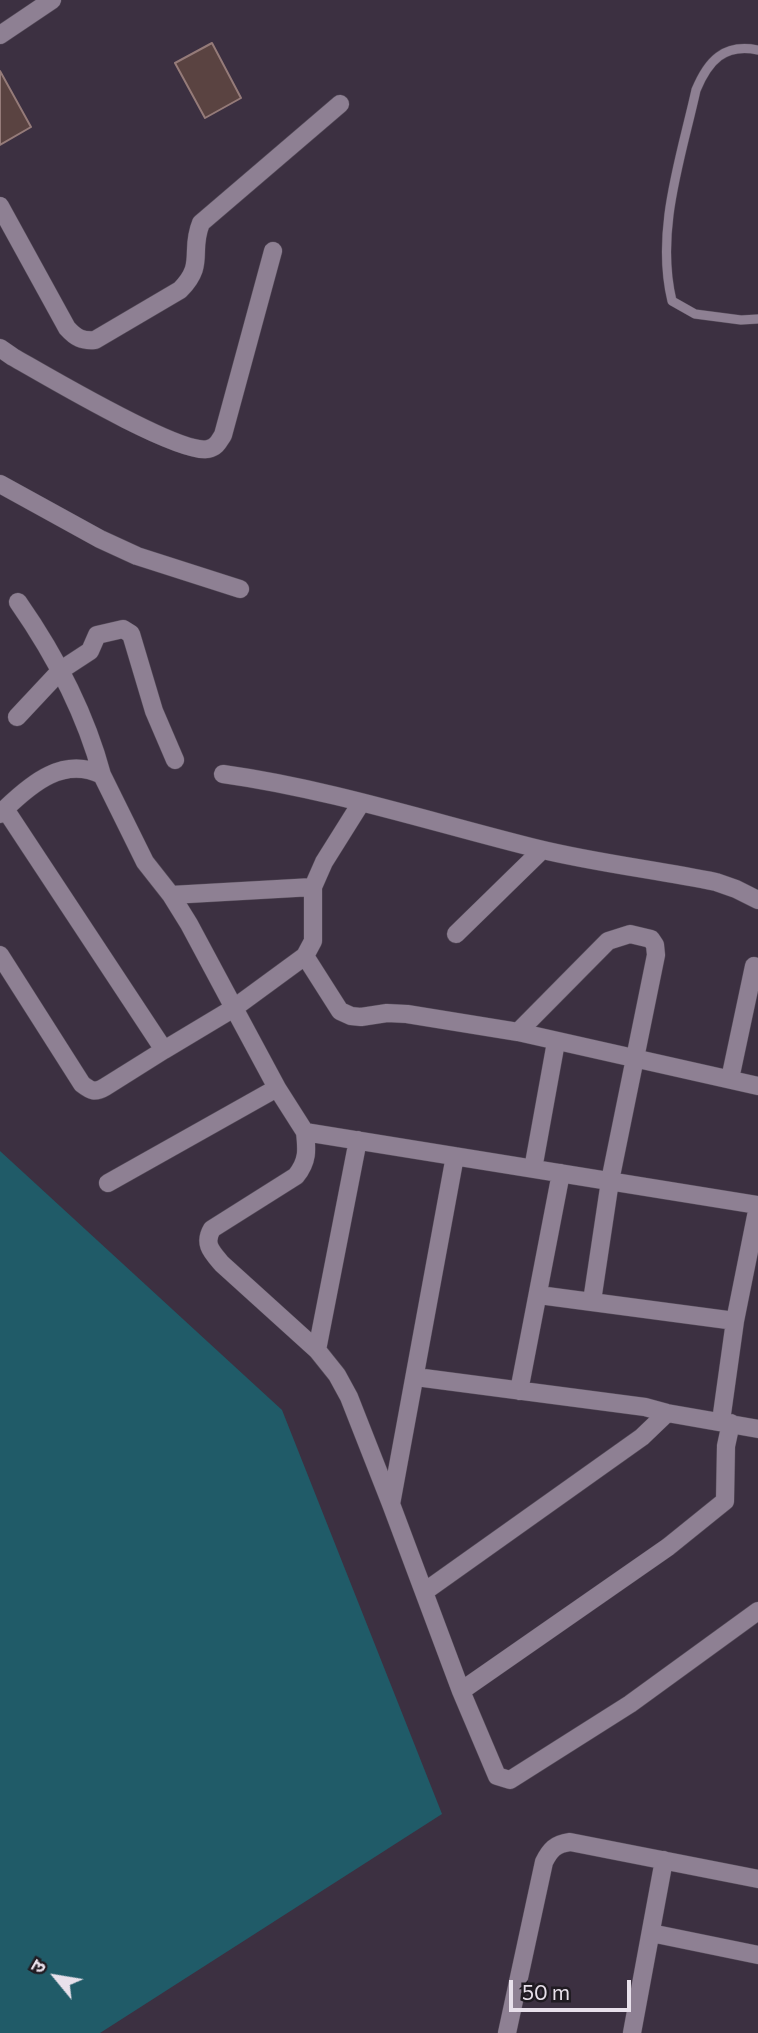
<!DOCTYPE html>
<html>
<head>
<meta charset="utf-8">
<style>
  body { margin:0 }
  #map { position:relative; width:758px; height:2033px; overflow:hidden; background:#3c3041; font-family:Commissioner,"Noto Sans Devanagari",sans-serif }
  canvas { display:block }
  .north { position:absolute; left:21px; top:1942px; width:70px; height:70px; -webkit-text-stroke:5px #201b22; paint-order:stroke; rotate:300deg; font-size:19px; font-weight:700; line-height:28px; text-align:center; color:#e8e0eb }
  .north::after { content:''; display:block; margin:auto; width:24px; height:32px; background:#e8e0eb; clip-path:polygon(50% 0,100% 100%,50% 72%,0 100%) }
  .scale { position:absolute; left:509px; top:1980px; width:122px; height:32px; box-sizing:border-box; border:4px solid #e8e0eb; border-top:0; padding-left:9px; font-size:21px; line-height:24px; white-space:nowrap; color:#e8e0eb; -webkit-text-stroke:5px #201b22; paint-order:stroke }
</style>
</head>
<body>
<div id="map">
<canvas width="758" height="2033"></canvas>
<div class="north">उ</div>
<div class="scale">50 m</div>
</div>
<script>
const ctx = document.querySelector('canvas').getContext('2d');
ctx.lineJoin = 'round';
function fillPath(path, color) { ctx.fillStyle = color; ctx.fill(path, 'evenodd'); }
function stroke(path, color, width, dash) { ctx.strokeStyle = color; ctx.lineWidth = width; ctx.lineCap = dash ? 'butt' : 'round'; ctx.setLineDash(dash || []); ctx.stroke(path); }
const water = new Path2D(`
  M0 1151 282 1410 442 1814 100 2033H0Z`);
const building = new Path2D(`
  M212 43 241 98 205 118 175 63Z
  M0 71 31 127 0 145Z`);
const lane = new Path2D(`
  M758 50C724 43 708 61 696 90 681 158 655 231 672 301L695 314 741 320 758 319`);
const street = new Path2D(`
  M0 206 67 328C76 338 82 341 95 340L180 290C206 264 189 252 201 223L340 104
  M0 348 13 357C45 375 179 455 208 449 217 447 219 441 223 435L273 251
  M0 484 100 539 137 556 240 589
  M18 602C55 655 85 712 102 775
  M17 717 61 670 90 651 97 635 123 629 131 634 154 711 175 760
  M223 774C330 789 434 823 539 849 596 863 658 870 716 882L736 889 758 900
  M5 809C32 783 64 756 102 775L145 862 171 895 189 924 234 1008 305 956 313 941V887L324 862 361 803
  M0 814 5 809 164 1050 234 1008 277 1088 305 1132 758 1205
  M171 895 313 887
  M456 934 542 850
  M0 955 82 1084C91 1091 95 1093 105 1087L164 1050
  M305 956 340 1011 351 1016 361 1017 387 1013 407 1014 518 1032 758 1086
  M518 1032 608 941 630 934 651 939 655 945 656 955 610 1181 592 1301
  M730 1079 754 966
  M305 1132C307 1150 308 1161 296 1176L212 1229C203 1244 212 1252 222 1264L317 1350 337 1375 349 1397 391 1504 461 1691 497 1776 510 1780 630 1704 758 1611
  M533 1169 556 1042
  M108 1183 277 1088
  M539 1295 735 1321
  M317 1350 358 1140
  M416 1377 645 1407 667 1413 758 1429
  M519 1391 561 1173
  M721 1421 735 1321 758 1206
  M391 1504 455 1156
  M424 1592 642 1437 667 1413
  M461 1691 668 1547 725 1501 726 1446 731 1423
  M651 1933 758 1955
  M507 2033 544 1862C550 1850 555 1844 570 1842L758 1879
  M632 2033 664 1860`);
const secondary = new Path2D(`
  M0 35 52 0`);
fillPath(water, '#205b68');
fillPath(building, '#5a4341');
stroke(building, '#957b79', 2);
stroke(lane, '#564c5a', 10);
stroke(street, '#564c5a', 19);
stroke(secondary, '#564c5a', 19);
stroke(lane, '#8e8093', 9);
stroke(street, '#8e8093', 18);
stroke(secondary, '#8e8093', 18);
</script>
</body>
</html>
